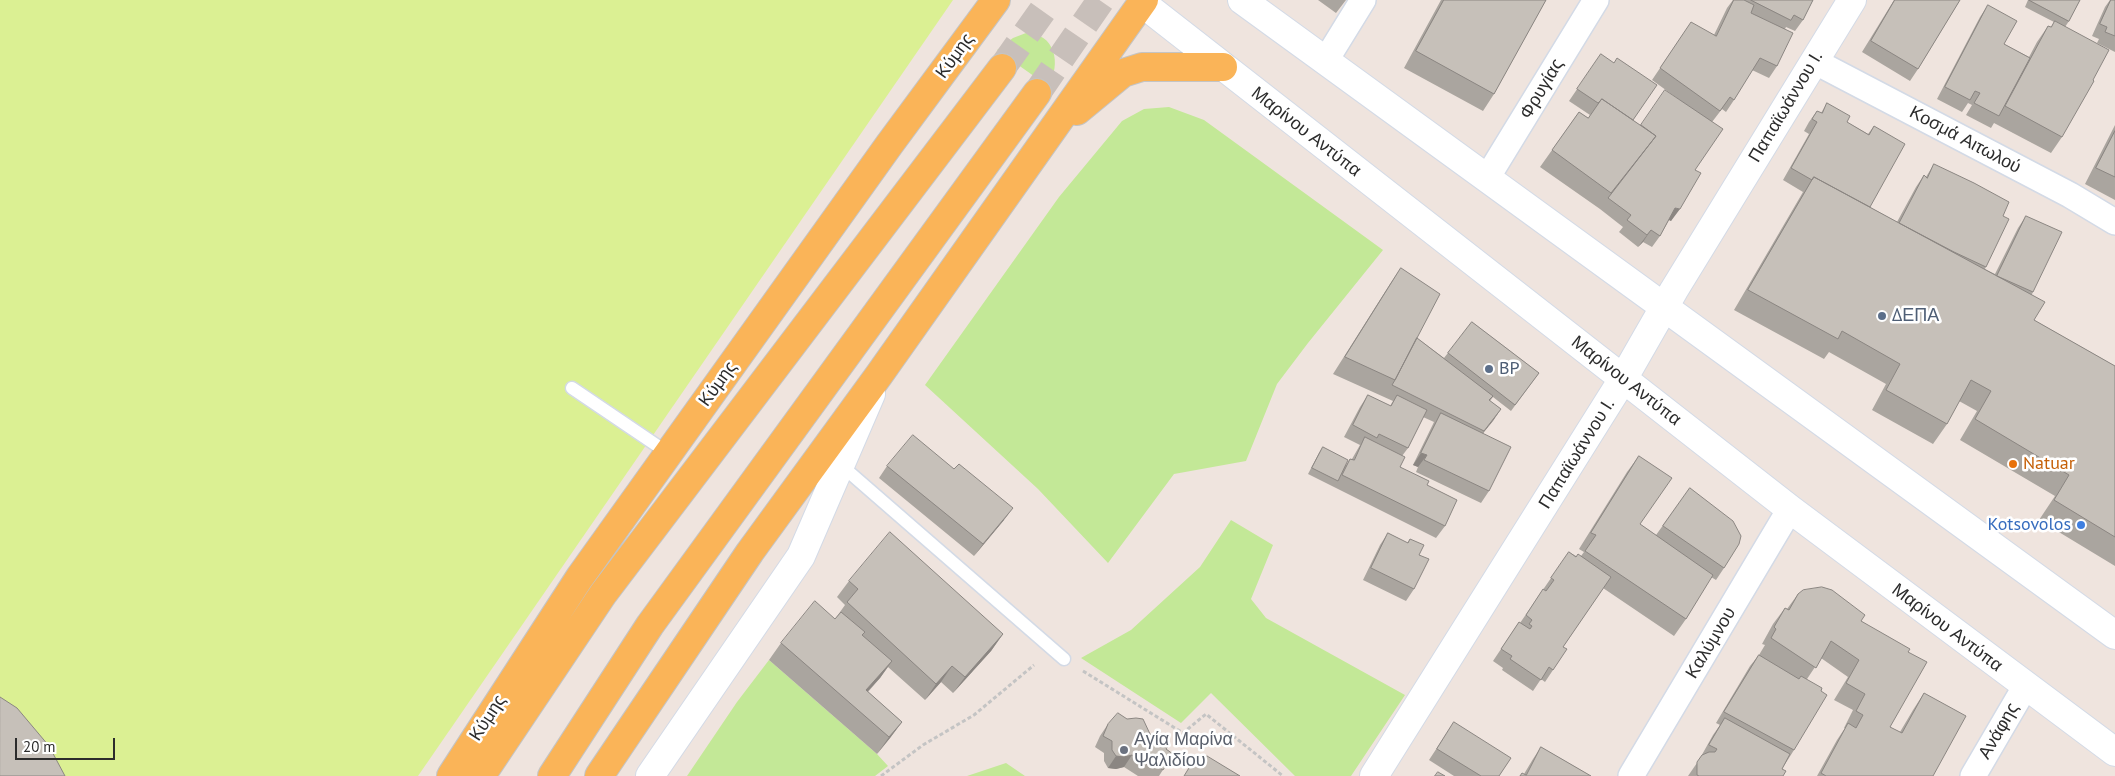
<!DOCTYPE html>
<html>
<head>
<meta charset="utf-8">
<style>
  body { margin:0 }
  #map { position:relative; width:2115px; height:776px; overflow:hidden; background:#efe4de; font-family:"PT Sans",sans-serif }
  canvas { display:block }
  .scale { position:absolute; left:15px; top:738px; width:100px; height:22px; box-sizing:border-box; border:2px solid #2c2c2c; border-top:0; padding-left:6px; font-size:15px; line-height:18px; white-space:nowrap; color:#2c2c2c; -webkit-text-stroke:4px #fff; paint-order:stroke }
</style>
</head>
<body>
<div id="map">
<canvas width="2115" height="776"></canvas>
<div class="scale">20 m</div>
</div>
<script>
const ctx = document.querySelector('canvas').getContext('2d');
ctx.lineJoin = 'round';
function fillPath(path, color) { ctx.fillStyle = color; ctx.fill(path, 'evenodd'); }
function stroke(path, color, width, dash) { ctx.strokeStyle = color; ctx.lineWidth = width; ctx.lineCap = dash ? 'butt' : 'round'; ctx.setLineDash(dash || []); ctx.stroke(path); }
function write(font, color, halo, rows, align = 'center') {
  ctx.font = font + ' "PT Sans",sans-serif'; ctx.lineWidth = 5; ctx.setLineDash([]); ctx.textBaseline = 'middle'; ctx.strokeStyle = halo; ctx.fillStyle = color; for (const [text, x, y, turn = 0] of rows) {
    ctx.save(); ctx.translate(x, y); ctx.rotate((+turn || 0) * Math.PI / 180); ctx.textAlign = isNaN(turn) ? turn : align; if (halo) ctx.strokeText(text, 0, 0); ctx.fillText(text, 0, 0); ctx.restore();
  }
}
const green = new Path2D(`
  M1026 33C1055 33 1062 64 1048 86L997 50 1013 38Z
  M1169 107 1204 120 1383 250 1308 343 1277 384 1246 461 1174 474 1108 563 1038 489 925 385 1059 197 1122 121 1144 109Z
  M1231 520 1273 545 1251 599 1266 618 1405 695 1351 776H1295L1211 693 1181 723 1081 658 1131 630 1200 567Z
  M769 660 877 754 888 766 875 776H687L737 702Z
  M1006 763 1025 776H967Z`);
const pitch = new Path2D(`
  M0 0H953L418 776H0Z`);
const primaryTunnel = new Path2D(`
  M1002 68 1050 0
  M1037 93 1101 0`);
const path = new Path2D(`
  M1083 671 1183 733 1206 714 1283 776
  M881 776 923 745 974 715 1034 665`);
const service = new Path2D(`
  M572 388 668 453
  M842 466 1064 659`);
const minor = new Path2D(`
  M1326 60 1363 0
  M1814 61 2070 195 2115 222
  M1487 178 1596 0
  M1631 776 1790 509
  M1973 776 2025 687`);
const tertiary = new Path2D(`
  M1242 0 2115 635
  M1142 3 1790 509 2115 752
  M650 776 801 556 871 394
  M1374 776 1623 379 1674 290 1852 0`);
const primary = new Path2D(`
  M1077 111 1123 73 1142 67H1223
  M451 776 580 577 889 145 996 0
  M481 776 603 594 1002 68
  M552 776 650 625 1037 93
  M599 776 750 552 879 375 1144 0`);
const wall = new Path2D(`
  M1318 0H1346L1336 13Z
  M1441 0H1546L1494 94 1483 111 1404 68Z
  M1733 0H1813L1803 20 1795 31 1786 27 1785 29 1777 66 1769 78 1752 70 1734 100 1726 112 1722 109 1712 122 1695 170 1671 221 1669 220 1660 236 1652 247 1643 242 1638 247 1619 232 1623 227 1600 209 1540 167 1579 112 1588 118 1590 115 1569 101 1601 54 1633 120 1640 125 1681 101 1652 80 1683 34 1714 35 1727 8Z
  M1894 0H1960L1918 69 1910 81 1862 52Z
  M2028 0H2080L2069 21 2065 27 2062 137 2051 153 1994 123 1991 128 1966 115 1972 105 1968 103 1962 112 1937 99 1980 17 1988 5 2004 44 2029 57 2037 42 2048 26 2051 27 2054 22 2025 7Z
  M2110 0H2115V52L2097 43 2099 39 2092 36 2105 7Z
  M1827 103 1847 122 1868 134 1874 126 1870 207 1897 222 1916 187 1924 175 1926 177 1934 164 2003 216 1985 269 1995 274 2018 228 2026 216 2033 292 2032 294 2034 320 2115 366V566L2039 520 2055 496 1960 440 1977 411 1959 401 1947 424 1933 444 1872 410 1886 384 1829 352 1824 359 1734 310 1803 192 1783 180 1809 134 1804 131 1809 122 1817 111 1821 113Z
  M2115 125V200L2085 184Z
  M1401 268 1417 338 1444 358 1472 322 1539 373 1511 411 1493 397 1490 401 1501 409 1483 433 1489 491 1481 503 1416 472 1418 467 1413 465 1434 422 1423 417 1408 448 1402 456 1400 467 1427 485 1445 526 1436 538 1308 474 1319 453 1323 447 1346 465 1350 459H1352L1360 445 1344 437 1360 407 1368 395 1390 406 1393 401 1333 374 1390 284Z
  M1639 456 1640 524 1656 535 1690 488 1724 568 1716 580 1711 577 1686 619 1674 636 1603 588 1563 647 1553 670 1545 682 1541 679 1533 691 1502 670 1503 668 1493 661 1519 622 1520 623 1569 552 1576 556H1581L1584 552 1579 549 1627 472Z
  M887 466 1004 520 974 556 879 478Z
  M1388 533 1407 543 1410 539 1414 589 1406 601 1363 580 1380 545Z
  M849 581 1003 634 991 651 953 693 941 682 925 700 888 667 880 678 868 692 902 722 890 738 877 754 769 660 781 643 835 619 845 605 837 597Z
  M1798 594 1861 621 1908 652 1890 727 1900 732 1913 710 1924 693 1933 776H1817L1837 740 1845 728H1844L1853 710 1834 700 1848 677 1821 658 1807 679 1794 750 1782 769 1783 776H1688L1699 760 1713 735 1720 725 1716 723 1750 666 1759 655 1765 645 1762 644 1773 624 1785 608 1787 609Z
  M1454 722 1499 776H1454L1429 760Z
  M1108 724 1150 734 1166 749 1173 754 1159 776H1138L1124 767 1116 769 1108 768 1104 761V753L1095 747 1100 736Z
  M1541 747 1591 776H1519L1524 774 1533 759Z`);
const shadedWall = new Path2D(`
  M1675 208 1680 209 1671 221 1667 219Z
  M1651 230 1643 242 1638 247 1647 235Z
  M1501 409 1493 421 1475 443 1484 431Z
  M1421 453 1427 455 1418 467 1413 465Z
  M1013 508 1004 520 974 556 983 544Z
  M1003 634 991 651 953 693 965 677Z
  M892 661 880 678 854 706 866 690Z
  M952 666 941 682 925 700 936 684Z
  M902 722 890 738 877 754 889 737Z
  M1132 755 1124 767 1116 769 1108 768 1116 756Z`);
const building = new Path2D(`
  M1444 0H1546L1494 94 1416 51Z
  M1734 0H1744L1754 5 1751 13 1793 33 1777 66 1760 58 1734 100 1730 97 1720 111 1660 68 1691 22 1716 36Z
  M1751 0H1813L1803 20 1794 15 1791 20Z
  M1895 0H1960L1918 69 1871 41Z
  M2029 0H2080L2069 21Z
  M2111 0H2115V36L2105 32 2107 27 2100 24Z
  M1988 5 2017 21 2004 44 2030 58 1999 116 1974 103 1980 93 1975 91 1970 100 1945 87Z
  M2055 21 2109 50 2093 80 2094 81 2062 137 2005 106 2048 26 2051 27Z
  M1601 54 1614 63 1617 58 1657 85 1633 120 1602 99 1598 103 1577 89Z
  M1665 90 1723 129 1695 170 1701 173 1680 209 1675 208 1660 236 1651 230 1647 235 1627 220 1631 215 1608 198 1656 136 1641 125Z
  M1602 99 1656 136 1611 193 1552 150 1579 112 1588 118Z
  M1827 103 1850 116 1847 122 1869 135 1874 126 1905 144 1870 207 1814 177 1812 180 1791 168 1817 122 1812 119 1817 111 1822 113Z
  M2115 131V177L2096 168Z
  M1934 164 1974 183 2009 202 2003 216 2009 219 1986 267 1954 252 1899 223 1924 175 1927 178Z
  M1814 177 2045 302 2034 320 2115 366V537L2054 500 2069 475 1975 419 1991 391 1971 380 1947 424 1886 390 1900 364 1842 331 1838 339 1748 290Z
  M2026 216 2062 232 2033 292 1997 276Z
  M1401 268 1440 294 1395 380 1345 357Z
  M1472 322 1539 373 1515 405 1448 353Z
  M1417 338 1493 396 1489 400 1501 409 1484 431 1392 385 1395 380Z
  M1368 395 1391 406 1397 395 1427 410 1408 448 1379 434 1377 438 1353 425Z
  M1441 413 1511 447 1489 491 1424 460 1427 455 1421 453Z
  M913 435 954 469 959 464 1013 508 983 544 887 466Z
  M1365 437 1405 457 1400 467 1429 481 1427 485 1457 500 1445 526 1342 475 1350 459 1354 460Z
  M1323 447 1348 460 1338 481 1312 468Z
  M1639 456 1672 478 1640 524 1713 575 1686 619 1585 551 1596 535 1591 533Z
  M1690 488 1733 521 1741 536 1739 544 1724 568 1663 526Z
  M890 532 1003 634 965 677 952 666 936 684 847 602 858 589 849 581Z
  M1388 533 1408 543 1410 539 1424 545 1419 555 1429 559 1414 589 1371 568Z
  M1569 552 1576 557 1578 554 1611 577 1563 647 1567 649 1553 670 1549 667 1541 680 1510 659 1512 656 1501 649 1519 622 1530 629 1532 626 1529 624 1532 620 1526 615 1543 589 1546 591 1554 580 1551 578Z
  M1822 587 1832 590 1865 615 1861 621 1910 649 1908 652 1927 662 1890 727 1902 733 1924 693 1966 716 1933 776H1826L1821 773 1848 723 1856 728 1863 715 1856 711 1865 694 1846 683 1859 660 1831 641 1816 668 1771 638 1776 629 1774 627 1785 608 1789 610 1798 594 1803 590Z
  M815 601 835 619 841 612 865 632 862 635 892 661 866 690 902 722 889 737 781 643Z
  M1759 655 1799 679 1801 676 1822 688 1821 691 1827 695 1794 750 1724 712Z
  M0 697 17 708 49 746 65 776H0Z
  M1118 713 1127 719 1136 718 1143 719 1150 734 1168 746 1166 749 1173 754 1163 770 1155 765 1153 768 1132 755 1124 757 1116 756 1112 750V741L1103 736 1108 724Z
  M1725 718 1790 754 1782 769 1786 771 1783 776H1699L1697 775V762L1702 755 1709 752H1715L1717 749 1709 745Z
  M1454 722 1511 758 1499 776H1481L1437 749Z
  M1541 747 1591 776H1520L1522 773 1526 775Z
  M1207 756 1240 776H1184L1195 758 1202 763Z
  M1438 772 1445 776H1435Z`);
const markers = [
  [1882,316,5,"#5c6f8a"],
  [1489,369,5,"#5c6f8a"],
  [2013,464,5,"#e8710a"],
  [2081,525,5,"#3f7fe0"],
  [1124,750,5,"#6b7280"]
];
const streetNames = [
  ["Κύμης",955,56,-54],
  ["Φρυγίας",1542,89,-59],
  ["Παπαϊωάννου Ι.",1786,107,-59],
  ["Μαρίνου Αντύπα",1306,132,38],
  ["Κοσμά Αιτωλού",1965,140,28],
  ["Μαρίνου Αντύπα",1626,381,38],
  ["Κύμης",718,384,-54],
  ["Παπαϊωάννου Ι.",1577,454,-58],
  ["Μαρίνου Αντύπα",1947,628,37],
  ["Καλύμνου",1711,643,-59],
  ["Κύμης",488,718,-57],
  ["Ανάφης",1999,731,-60]
];
const serviceNames = [
  ["ΔΕΠΑ",1892,316],
  ["BP",1499,369]
];
const foodNames = [
  ["Natuar",2023,464]
];
const shopNames = [
  ["Kotsovolos",2071,525]
];
const worshipNames = [
  ["Αγία Μαρίνα",1134,740],
  ["Ψαλιδίου",1134,761]
];
fillPath(green, '#c3e897');
fillPath(pitch, '#dbf093');
stroke(primaryTunnel, '#c8bfba', 28, [28, 14]);
stroke(service, '#d3dae6', 15);
stroke(minor, '#d3dae6', 28);
stroke(tertiary, '#d3dae6', 30);
stroke(primary, '#c4c4c4', 30);
stroke(path, '#c4c4c4', 3, [4, 2.5]);
stroke(service, '#fff', 12);
stroke(minor, '#fff', 25);
stroke(tertiary, '#fff', 28);
stroke(primary, '#fab458', 28);
fillPath(wall, '#aaa59f');
fillPath(shadedWall, '#8b8682');
fillPath(building, '#c6c0b9');
stroke(building, '#8b8682', 1);
for (const [x, y, r, color] of markers) { const dot = new Path2D(); dot.arc(x, y, r, 0, 2 * Math.PI); ctx.fillStyle = color; ctx.fill(dot); stroke(dot, '#fff', 2); }
write('18px', '#2c2c2c', '#fff', streetNames);
write('18px', '#4e5e75', '#fff', serviceNames, 'left');
write('18px', '#c56008', '#fff', foodNames, 'left');
write('18px', '#366cbe', '#fff', shopNames, 'right');
write('18px', '#5b616d', '#fff', worshipNames, 'left');
</script>
</body>
</html>
